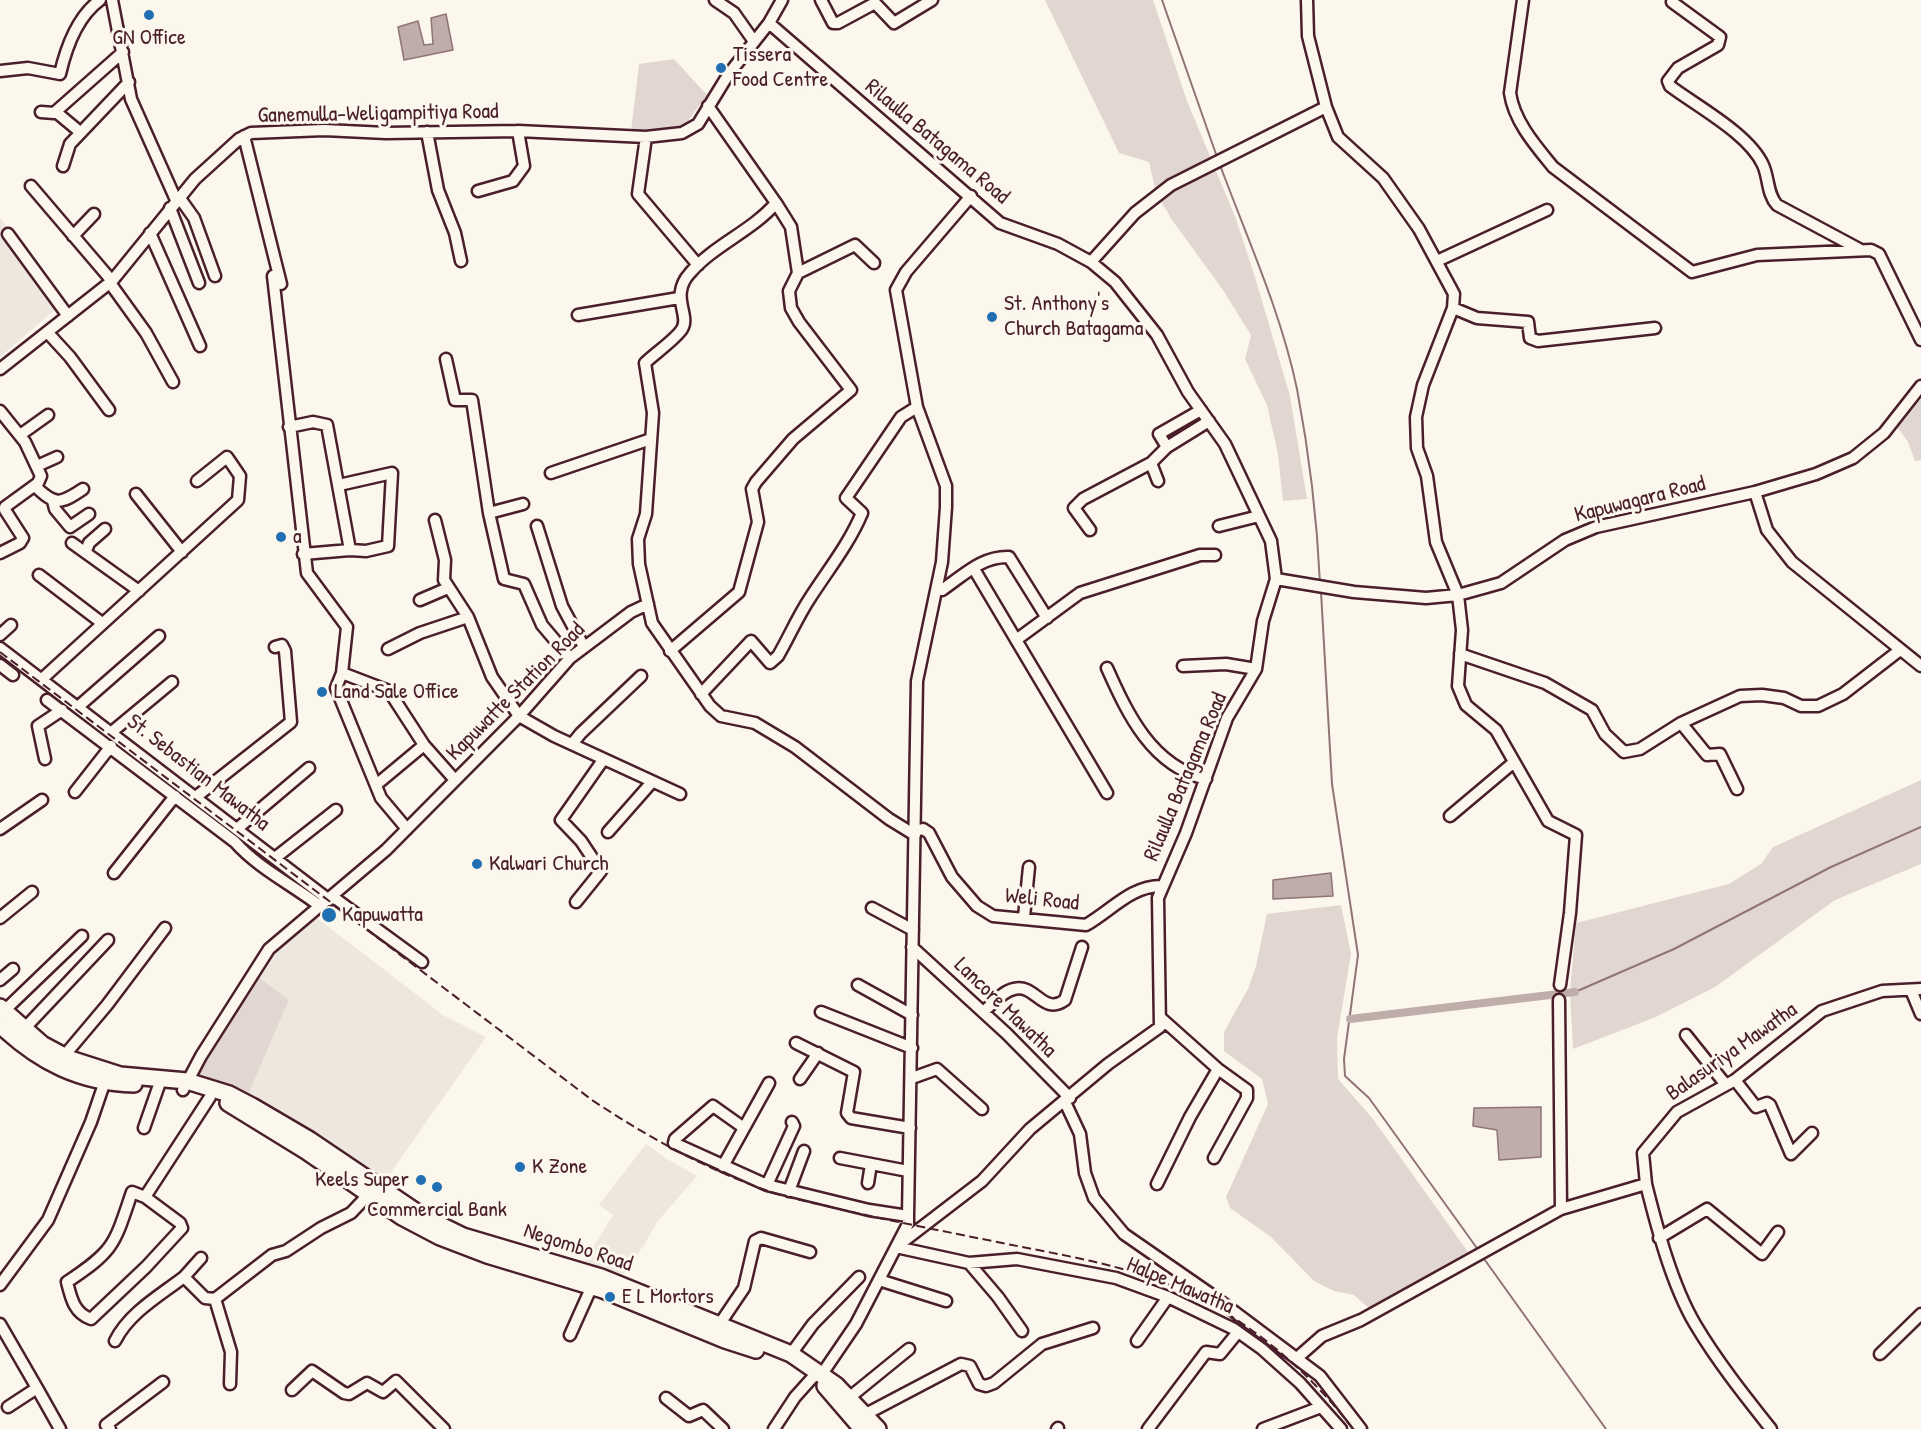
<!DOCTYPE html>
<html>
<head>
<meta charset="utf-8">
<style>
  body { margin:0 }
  canvas { display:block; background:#fbf7ec }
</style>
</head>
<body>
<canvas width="1921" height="1429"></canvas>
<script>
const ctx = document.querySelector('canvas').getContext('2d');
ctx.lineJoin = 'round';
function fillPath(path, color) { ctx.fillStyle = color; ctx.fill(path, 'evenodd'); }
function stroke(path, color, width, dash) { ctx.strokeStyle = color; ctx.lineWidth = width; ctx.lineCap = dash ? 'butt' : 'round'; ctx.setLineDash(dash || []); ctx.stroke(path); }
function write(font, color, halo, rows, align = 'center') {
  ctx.font = font + ' "Patrick Hand",sans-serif'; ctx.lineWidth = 6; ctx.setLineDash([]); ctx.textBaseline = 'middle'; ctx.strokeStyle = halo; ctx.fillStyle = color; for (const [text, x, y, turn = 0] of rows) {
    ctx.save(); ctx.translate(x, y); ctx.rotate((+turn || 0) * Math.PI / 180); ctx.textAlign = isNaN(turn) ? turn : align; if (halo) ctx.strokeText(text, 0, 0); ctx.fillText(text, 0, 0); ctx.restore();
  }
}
const built = new Path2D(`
  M0 217 60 305 0 357Z
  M313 915 443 1015 486 1037 382 1185 248 1095 289 1000 257 976 274 949Z
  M646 1144 667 1159 697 1176 657 1222 644 1245 619 1279 582 1265 613 1215 599 1205Z`);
const green = new Path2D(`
  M1045 0H1153L1187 101 1236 219 1255 277 1290 396 1307 499 1283 501 1278 454 1267 405 1245 359 1251 335 1223 290 1172 220 1156 193 1149 162 1119 153Z
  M674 59 707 95 684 126 663 131 631 132 639 64Z
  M1921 393V460L1915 461 1908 442 1895 424Z
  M1921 780V864L1835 900 1715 987 1656 1017 1573 1049 1570 992 1576 923 1729 884 1761 864 1773 847Z
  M1341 905 1351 954 1337 1038 1338 1079 1373 1119 1468 1252 1369 1308 1354 1295 1334 1291 1314 1281 1271 1237 1230 1208 1226 1197 1268 1104 1262 1079 1224 1051V1032L1248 989 1256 966 1267 914Z
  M257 976 289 1000 248 1095 195 1080 232 1013Z`);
const water = new Path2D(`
  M446 14 453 50 404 60 398 27 418 21 424 45 433 44 431 18Z
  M1331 873 1333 896 1273 899V880Z
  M1541 1107V1157L1499 1160 1497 1130 1473 1126 1474 1108Z`);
const stream = new Path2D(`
  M1162 0 1217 157
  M1220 165C1247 238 1281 312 1297 389 1309 452 1317 518 1320 583
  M1321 592 1332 784 1358 955 1344 1059 1345 1076 1369 1098 1479 1251
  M1575 992 1674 949 1831 867 1921 827
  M1482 1256 1606 1429`);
const canal = new Path2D(`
  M1350 1019 1575 992`);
const minor = new Path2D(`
  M112 0 131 99 176 200
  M715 0 734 13 753 40
  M821 0 833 23H838L875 3 894 23 932 0
  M1307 0 1308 36 1326 107 1338 137 1383 178 1419 229 1454 294 1453 308 1423 385 1416 417 1417 448 1427 476 1436 542 1458 595 1462 630 1458 686 1466 705 1496 730 1548 821 1576 835 1570 913 1560 985
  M1523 0 1510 93C1514 121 1535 145 1553 167L1692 272 1757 255 1871 250 1879 254 1921 340
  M1672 2 1720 37 1718 45 1678 68 1668 81 1670 86C1698 107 1749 134 1763 165 1769 178 1767 194 1777 205L1859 249
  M769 23 1000 223 1058 244 1091 262 1115 282 1157 335 1188 392 1225 444 1271 541 1276 579 1263 621 1256 669 1227 718 1186 833 1158 898 1160 1027 1108 1064 1030 1129 982 1181 896 1247 856 1324 822 1374
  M0 71 28 68 60 74C66 48 78 16 100 0
  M708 106 776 203C752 231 714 245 690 273 669 296 691 315 682 329 676 339 654 354 645 363L653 413 646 514 638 539 639 564 652 623 710 706 721 716 755 723 795 747 889 819 915 835
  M41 112 54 113 123 52
  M56 112 80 132
  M427 132 438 190 455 233 461 261
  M244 136 281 284
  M646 137 638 194 698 265
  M63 166 70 144 129 82
  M31 186 112 281
  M478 191 513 181 524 166 518 131
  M971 196 906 272 896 290 917 407 946 486V507L942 562 917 681 908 1216V1224L896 1247 969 1263 1017 1259 1116 1278 1168 1297 1234 1329 1262 1349 1300 1383 1341 1429
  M179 197 194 218 215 276
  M170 208 199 283
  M150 233 200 346
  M8 234 68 316
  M73 236 94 214
  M1437 261 1547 210
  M1091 262 1135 213 1171 185 1326 107
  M798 273 855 245 874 263
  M273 276 307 573 347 627 342 673 336 688 381 798 407 829
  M110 283 146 333 173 382
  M1453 308 1477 318 1528 322 1530 338 1538 341 1655 328
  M578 315 679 298
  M48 333 70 357 109 410
  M446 359 455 400H472L489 513 504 579 524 584 542 625 570 658
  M0 369 112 281 195 179 239 139 251 133 324 130 386 133 518 131 646 137 682 133 698 124 728 75 769 23 782 0
  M0 411 25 442 41 476 38 483 5 507V510L23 538 20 543 0 553
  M289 427 313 422 327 425 350 550 303 554
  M20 435 48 415
  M1167 447 1159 434 1201 410
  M1151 463 1158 481
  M37 466 57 457
  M551 473 651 439
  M339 485 392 473 388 546 366 551 350 550
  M35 486C55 506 61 504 83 489
  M1755 492 1767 530 1792 562 1921 666
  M136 494 182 552
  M53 501 55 509 70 527 89 514
  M489 513 523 504
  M435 520 445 560 444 580 468 617 492 677 519 716 554 736 680 794
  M537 526 562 606 584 647
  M1219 526 1259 516
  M1090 530 1074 508 1083 499 1151 463 1167 447 1209 421
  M72 543 139 591
  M86 551 89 543 105 529
  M974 569 1107 793
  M39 575 102 623
  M1276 579 1354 592 1426 598 1458 595 1501 583 1565 540 1596 527 1755 492 1816 474 1853 458 1884 433 1921 386
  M937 588 942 590C964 575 982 556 1009 557L1047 618
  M420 600 448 588
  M0 635 11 625
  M1016 640 1080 593 1200 555H1215
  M0 648 329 900
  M388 649 420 633 468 617
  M670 651 739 592 758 522 752 489 756 482 793 439 851 390 799 322 791 308 789 291 798 273 791 227 776 203
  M1460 654 1545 683 1592 710 1605 734 1624 752 1640 749 1681 723 1740 696 1762 695 1784 698 1801 706H1818L1843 694 1900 650
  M0 665 13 675
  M1183 666 1226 664 1256 669
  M1107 668C1128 715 1152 766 1206 779
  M342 673 389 691 424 745 455 780
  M42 679 238 500 240 476 227 457 197 481
  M701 694 751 641 770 663 778 656C789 637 798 616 810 598 828 570 849 544 862 513L846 498 901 417 917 407
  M47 700 235 842C258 868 291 884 320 906
  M79 706 159 636
  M1681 723 1707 755 1720 754 1737 789
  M113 731 172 682
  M572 744 581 733 641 676
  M45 759 38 726 62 710
  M376 785 424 745
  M75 792 111 746
  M197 796 291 722 285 651 282 645 275 647
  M1450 816 1513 763
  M238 828 309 768
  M0 829 42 800
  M915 831 923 829 929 833 952 877 977 906 993 916 1086 925C1112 910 1131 886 1161 886
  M608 832 652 782
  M275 858 336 810
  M114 873 175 796
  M333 897 422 962
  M576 902 601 871 581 841 561 820 603 760
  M872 908 913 930
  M1024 917 1029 867
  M0 918 32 892
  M912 947 1007 1034 1070 1098
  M0 980 13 969
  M858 985 912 1015
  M1911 990 1921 1014
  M4 1011 82 936
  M821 1012 912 1048
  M983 1012C992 1005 1002 991 1014 989 1035 983 1043 1016 1065 1000L1082 947
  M1162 1019 1218 1069 1247 1090V1098L1214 1158
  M24 1029 108 940
  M1686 1035 1726 1085
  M796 1043 854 1072 847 1113 851 1118 910 1128
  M64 1056 107 1005 165 928
  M912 1078 937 1069 982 1109
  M800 1079 818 1053
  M1735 1080 1756 1107 1767 1103 1770 1105 1791 1154 1812 1133
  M183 1090 201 1056 269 949 386 850 519 716 570 658 631 612 648 604
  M1065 1102 1080 1134 1085 1173 1094 1198 1124 1234 1212 1295 1320 1376 1361 1429
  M144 1128 159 1085
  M744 1128 713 1106 675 1139 674 1143 767 1185 869 1210 908 1216
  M840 1158 908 1171
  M723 1166 769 1083
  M868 1183 871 1164
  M1157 1184 1190 1117 1218 1069
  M1646 1184C1657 1228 1672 1285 1695 1324 1717 1361 1744 1395 1771 1429
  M767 1185 794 1126 792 1122
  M789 1191 804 1151
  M145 1197 132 1192C114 1245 115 1250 67 1282 71 1298 74 1313 91 1319L146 1267 182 1228 180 1223 145 1197 210 1097
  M1561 1209 1646 1184 1643 1153 1677 1112 1735 1080 1822 1011 1882 991 1921 989
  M1659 1238 1707 1209 1762 1254 1778 1232
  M969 1263 998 1297 1022 1331
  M184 1277 201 1258
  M879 1280 946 1301
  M0 1285 48 1220 91 1122 104 1084
  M215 1299 231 1352 230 1384
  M0 1324 37 1388 8 1407
  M719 1325 744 1288 755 1241 761 1238 810 1252
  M570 1335 592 1286
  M115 1341C129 1313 159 1296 184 1277L205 1298 215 1299 272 1255 286 1251 321 1228 351 1213 369 1194
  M1137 1341 1168 1297
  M791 1354 813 1324 859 1277
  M1880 1354 1921 1314
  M1297 1358 1322 1336 1361 1320 1561 1209 1559 1000
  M37 1388 60 1429
  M292 1390 312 1371 344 1393 349 1394 367 1383 383 1392 396 1381 444 1429
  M850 1397 909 1349
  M666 1398 689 1416 703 1410 723 1429
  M866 1414 961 1364 970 1366 979 1384 986 1386 994 1383 1042 1344 1093 1328
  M110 1429 106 1425 163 1382
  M774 1429 795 1397 813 1377
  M1057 1429 1058 1428
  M1148 1429 1206 1352 1220 1354 1238 1332
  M1263 1429 1321 1407`);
const highway = new Path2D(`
  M0 1007 42 1044 70 1059 120 1075 187 1081 229 1094 252 1106 310 1140 424 1217 463 1236 601 1277 791 1354 836 1385 878 1429
  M0 1025C39 1062 80 1083 134 1084
  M228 1103 306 1151 402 1217 440 1237 487 1255 603 1290 725 1340 756 1350
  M825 1386 862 1429`);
const rail = new Path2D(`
  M0 652 592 1100C651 1139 709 1171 777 1194 854 1214 933 1229 1012 1245 1063 1255 1116 1264 1165 1283 1239 1311 1306 1367 1353 1429`);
const markers = [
  [149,15,6,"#1f6fb2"],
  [721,68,6,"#1f6fb2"],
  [992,317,6,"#1f6fb2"],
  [281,537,6,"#1f6fb2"],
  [322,692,6,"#1f6fb2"],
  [477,864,6,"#1f6fb2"],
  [329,915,8,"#1f6fb2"],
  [520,1167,6,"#1f6fb2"],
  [421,1180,6,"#1f6fb2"],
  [437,1187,6,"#1f6fb2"],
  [610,1297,6,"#1f6fb2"]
];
const poiNames = [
  ["GN Office",149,38,"center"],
  ["Tissera",733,55],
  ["Food Centre",733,80],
  ["St. Anthony's",1004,304],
  ["Church Batagama",1004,329],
  ["a",293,537],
  ["Land Sale Office",334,692],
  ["Kalwari Church",489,864],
  ["Kapuwatta",342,915],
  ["K Zone",532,1167],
  ["Keels Super",409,1180,"right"],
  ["Commercial Bank",437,1210,"center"],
  ["E L Mortors",622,1297]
];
const streetNames = [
  ["Ganemulla-Weligampitiya Road",378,114,-1],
  ["Rilaulla Batagama Road",937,142,40],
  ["Kapuwagara Road",1640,500,-14],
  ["Kapuwatte Station Road",516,692,-45],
  ["St. Sebastian Mawatha",198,773,38],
  ["Rilaulla Batagama Road",1186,777,-67],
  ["Weli Road",1042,900,6],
  ["Lancore Mawatha",1005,1008,44],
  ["Balasuriya Mawatha",1732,1052,-35],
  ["Negombo Road",578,1248,18],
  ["Halpe Mawatha",1180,1286,23]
];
fillPath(built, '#eee7de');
fillPath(green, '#e2d7d0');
fillPath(water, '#bfadaa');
stroke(water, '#907477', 1.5);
stroke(stream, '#907477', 2);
stroke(canal, '#bfadaa', 8);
stroke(minor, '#4a1f2b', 15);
stroke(highway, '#4a1f2b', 20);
stroke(minor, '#fbf7ec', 10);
stroke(highway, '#fbf7ec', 15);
stroke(rail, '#4a1f2b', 2, [9, 4.5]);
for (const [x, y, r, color] of markers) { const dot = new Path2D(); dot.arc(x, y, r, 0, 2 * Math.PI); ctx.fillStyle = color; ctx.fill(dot); stroke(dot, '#fbf7ec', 2); }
write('22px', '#4a1f2b', '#fbf7ec', poiNames, 'left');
write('22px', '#4a1f2b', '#fbf7ec', streetNames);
</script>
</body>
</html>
